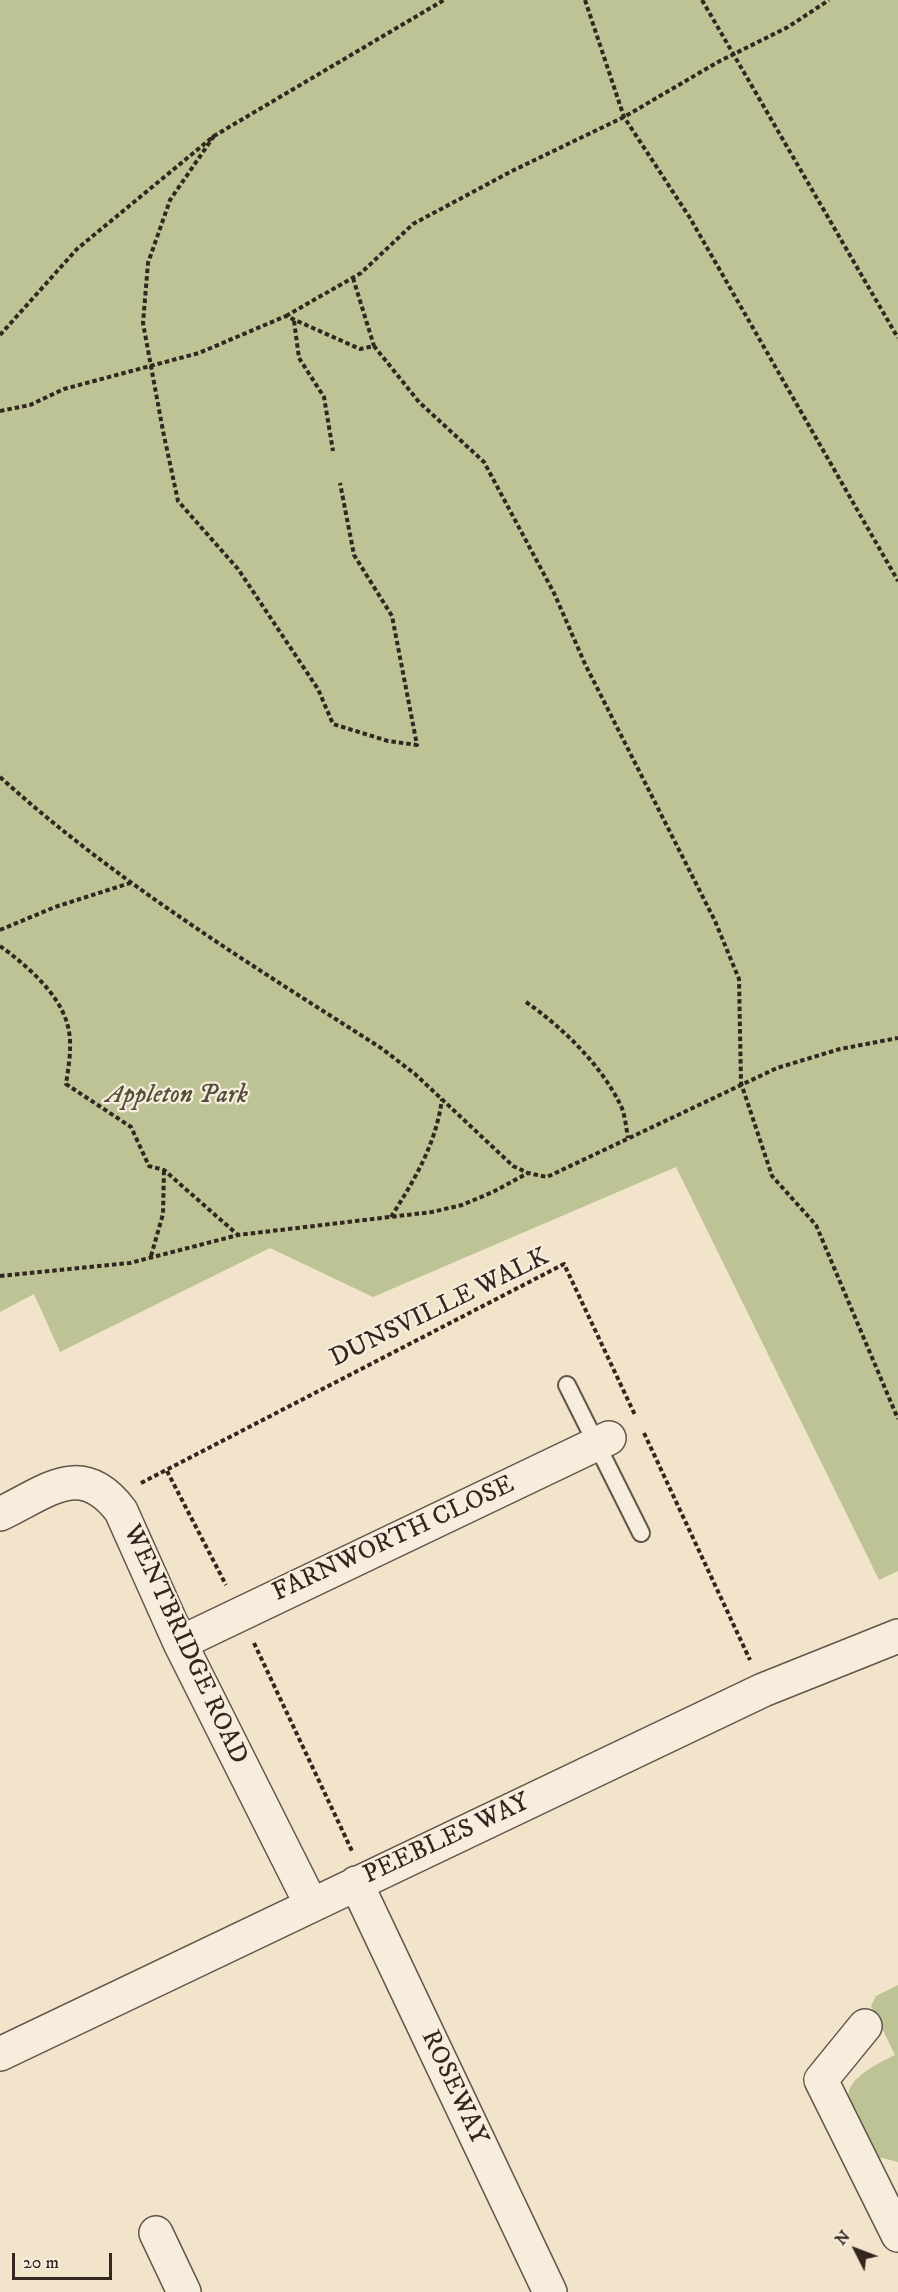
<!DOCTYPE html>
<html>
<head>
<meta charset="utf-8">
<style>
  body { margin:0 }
  #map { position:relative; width:898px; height:2292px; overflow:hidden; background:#f2e3cb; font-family:"IM FELL DW Pica",serif }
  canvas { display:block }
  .north { position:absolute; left:826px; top:2220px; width:60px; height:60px; -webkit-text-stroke:4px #f7eddd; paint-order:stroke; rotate:312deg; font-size:16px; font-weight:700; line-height:24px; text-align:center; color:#32261f }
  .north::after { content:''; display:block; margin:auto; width:21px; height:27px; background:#32261f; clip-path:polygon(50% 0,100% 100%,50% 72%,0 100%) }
  .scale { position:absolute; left:12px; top:2253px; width:100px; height:27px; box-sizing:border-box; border:3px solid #32261f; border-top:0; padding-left:8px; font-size:18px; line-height:21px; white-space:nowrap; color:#32261f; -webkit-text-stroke:4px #f7eddd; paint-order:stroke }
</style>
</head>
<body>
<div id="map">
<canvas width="898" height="2292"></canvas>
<div class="north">N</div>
<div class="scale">20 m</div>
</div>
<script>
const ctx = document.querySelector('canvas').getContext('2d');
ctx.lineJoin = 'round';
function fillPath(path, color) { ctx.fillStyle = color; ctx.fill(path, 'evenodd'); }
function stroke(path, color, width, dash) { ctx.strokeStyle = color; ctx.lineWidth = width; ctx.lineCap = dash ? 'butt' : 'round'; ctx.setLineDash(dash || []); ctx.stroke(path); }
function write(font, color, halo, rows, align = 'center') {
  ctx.font = font + ' "IM FELL DW Pica",serif'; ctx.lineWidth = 4.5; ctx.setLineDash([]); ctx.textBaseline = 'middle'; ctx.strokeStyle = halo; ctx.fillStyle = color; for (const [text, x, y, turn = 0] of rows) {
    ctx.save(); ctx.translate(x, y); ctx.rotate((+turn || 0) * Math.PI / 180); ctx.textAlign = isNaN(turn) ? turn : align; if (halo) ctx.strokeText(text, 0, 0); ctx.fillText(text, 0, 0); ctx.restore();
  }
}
const green = new Path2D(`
  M0 0H898V1571L879 1580 676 1167 373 1297 270 1248 60 1352 34 1294 0 1312Z
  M898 1985V2162L870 2155C843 2097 831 2086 895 2055L871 2006 876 1996Z`);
const path = new Path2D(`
  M585 0 624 117 690 218 898 581
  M702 0 898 338
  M214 136 170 200 148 263 143 323 163 431 178 501 238 569 318 689 333 724 388 741 417 745 392 616 354 555 340 483
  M353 278 374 346
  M286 316 361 273 413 224 512 171 624 117 718 62 788 27 829 0
  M294 321 299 358 324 397 333 451
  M0 335 77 249 214 136 444 0
  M0 411 30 405 64 389 199 353 286 316 360 349 374 346 419 402 484 462 554 593 585 664 715 921 739 979 741 1083 772 1176 816 1225 898 1419
  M0 777C116 882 250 964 381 1048L415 1074 513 1166 528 1173
  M0 930 55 907 130 883
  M0 946C25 964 58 992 67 1023 73 1042 69 1064 66 1084L131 1127 149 1166 164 1170 238 1235
  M526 1002C562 1027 599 1063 619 1102 625 1112 626 1127 628 1138
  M391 1217C415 1179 436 1144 442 1099
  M151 1256 163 1214 164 1170
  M0 1276 130 1263 238 1235 432 1212 462 1205 493 1192 528 1173 547 1177 777 1068 840 1049 898 1038
  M644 1433 750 1660
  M167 1471 226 1585
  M141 1483 564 1264 635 1415
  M254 1643 352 1851`);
const service = new Path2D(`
  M567 1385 641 1533`);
const minor = new Path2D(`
  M0 1514C47 1492 81 1458 121 1511L180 1643 311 1904
  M180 1643 609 1438
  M356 1883 550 2292
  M865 2026 821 2080 898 2235
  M0 2054 763 1690 898 1636
  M156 2233 184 2292`);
const parkNames = [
  ["Appleton Park",177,1097]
];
const streetNames = [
  ["DUNSVILLE WALK",440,1309,-26],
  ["FARNWORTH CLOSE",394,1540,-25],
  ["WENTBRIDGE ROAD",184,1645,65],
  ["PEEBLES WAY",447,1840,-25],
  ["ROSEWAY",453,2088,65]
];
fillPath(green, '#bec395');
stroke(service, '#62554a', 20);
stroke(minor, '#62554a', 36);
stroke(path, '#32261f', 4, [4.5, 3]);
stroke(service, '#f7eddd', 16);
stroke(minor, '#f7eddd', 33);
write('italic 26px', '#554d3c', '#f7eddd', parkNames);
write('26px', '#32261f', '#f7eddd', streetNames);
</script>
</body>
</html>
